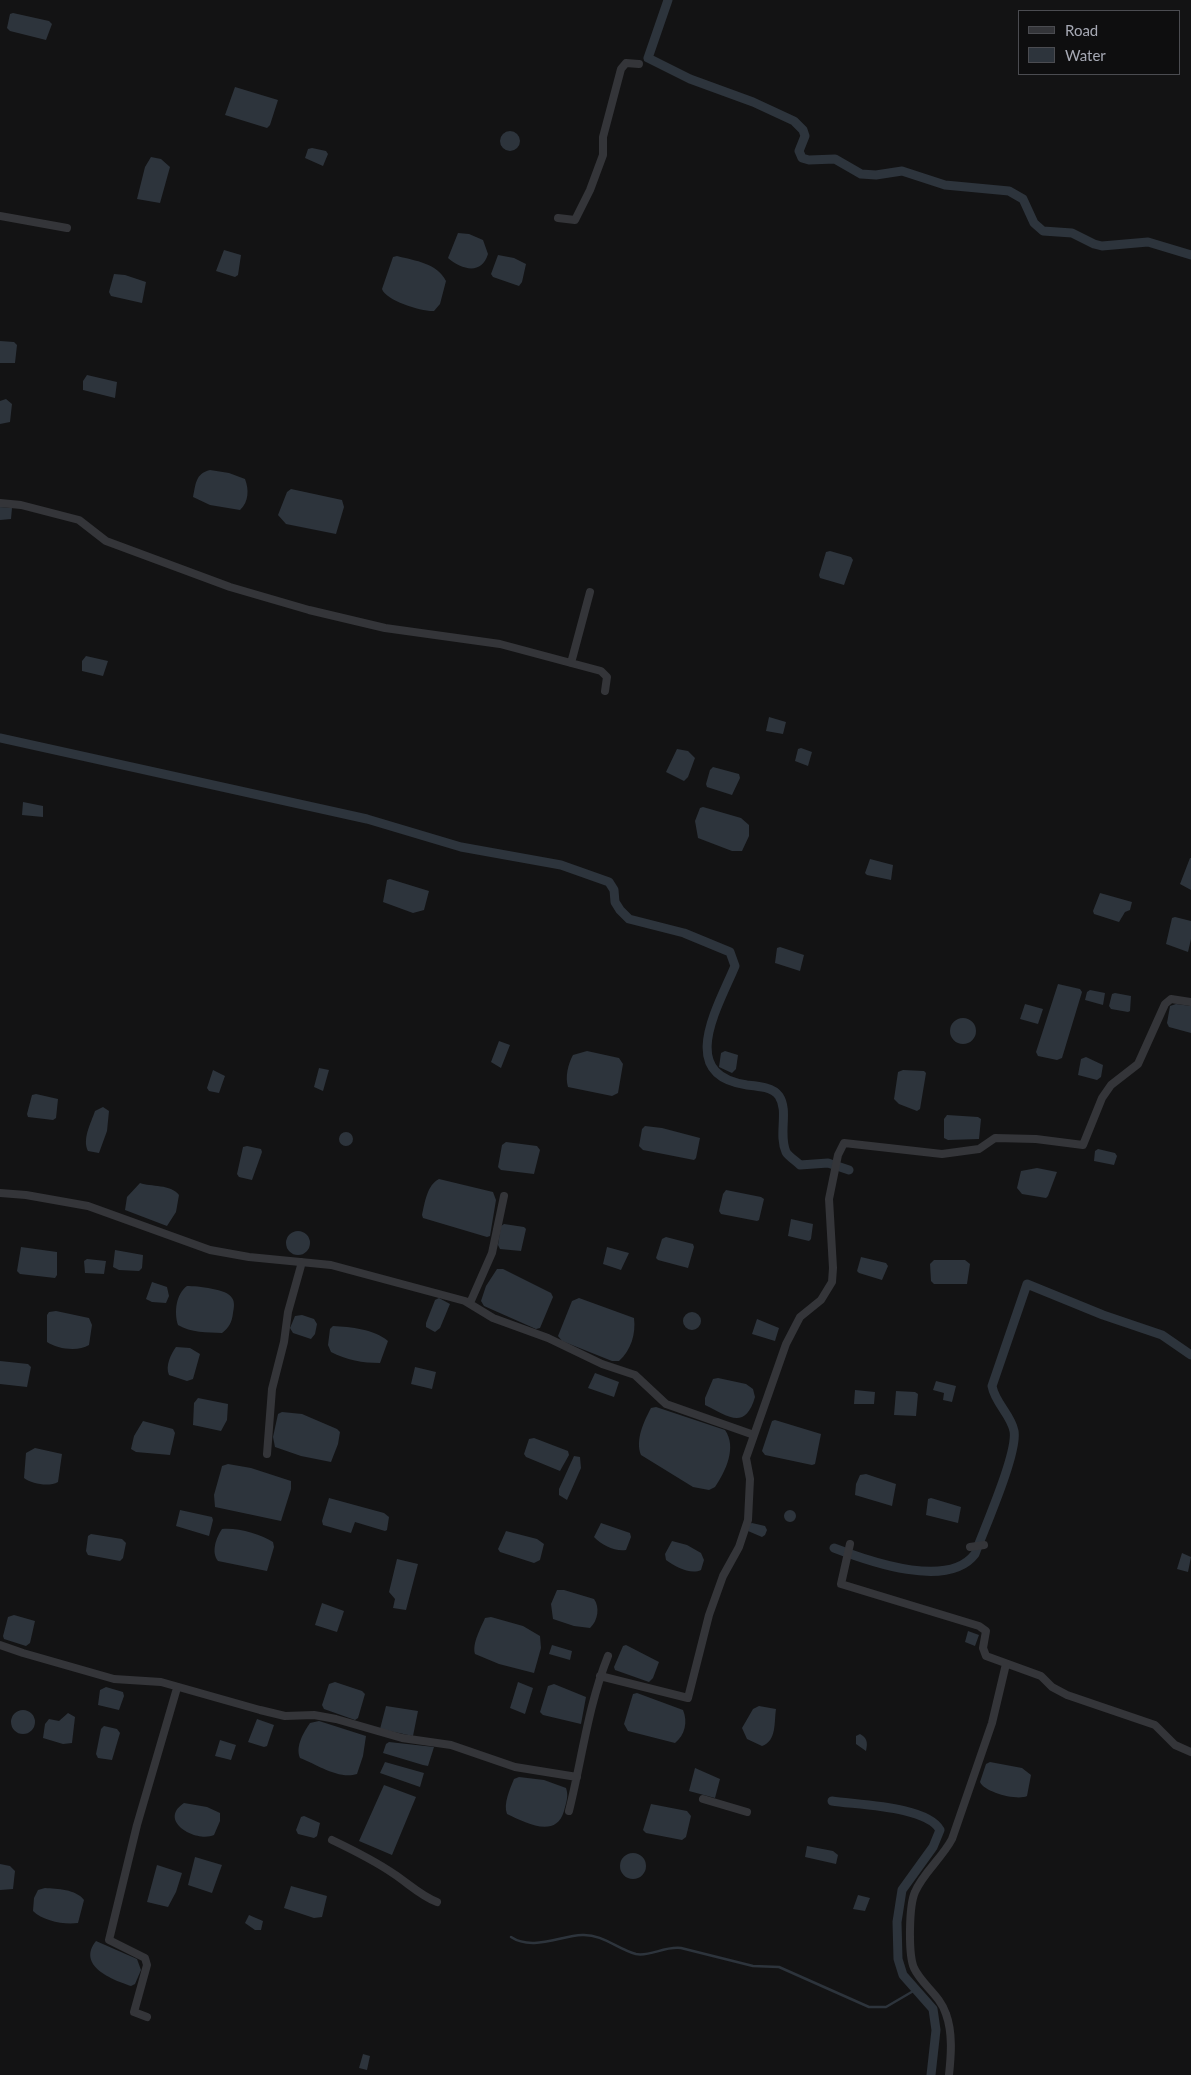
<!DOCTYPE html>
<html>
<head>
<meta charset="utf-8">
<style>
  body { margin:0 }
  #map { position:relative; width:1191px; height:2075px; overflow:hidden; background:#131314; font-family:Lato,sans-serif }
  canvas { display:block }
  .legend { position:absolute; left:1018px; top:10px; width:162px; height:65px; box-sizing:border-box; background:#0e0e0f; border:1px solid #4b4c51; margin:0; padding:6px 9px; list-style:none; font-size:15px; color:#a6a9b4 }
  .legend li { display:flex; align-items:center; gap:10px; height:25px }
  .legend b { width:25px; border:1px solid #4b4c51 }
</style>
</head>
<body>
<div id="map">
<canvas width="1191" height="2075"></canvas>
<ul class="legend">
<li><b style="height:6px;background:#343539"></b>Road</li>
<li><b style="height:14px;background:#2d343c"></b>Water</li>
</ul>
</div>
<script>
const ctx = document.querySelector('canvas').getContext('2d');
ctx.lineJoin = 'round';
function fillPath(path, color) { ctx.fillStyle = color; ctx.fill(path, 'evenodd'); }
function stroke(path, color, width, dash) { ctx.strokeStyle = color; ctx.lineWidth = width; ctx.lineCap = dash ? 'butt' : 'round'; ctx.setLineDash(dash || []); ctx.stroke(path); }
const water = new Path2D(`
  M13 13 49 21 52 24 46 40 10 31 7 28 10 14Z
  M235 87 278 100 270 125 267 128 225 115Z
  M500 141a10 10 0 1 1 20 0a10 10 0 1 1-20 0Z
  M312 148 326 151 328 154 323 166 305 158 308 149Z
  M151 157 161 159 170 167 160 203 137 199 145 167Z
  M458 233 469 234 483 240 488 254C482 275 462 270 448 258Z
  M224 250 241 255 238 275 235 277 216 271Z
  M498 255 514 258 526 264 522 282 519 286 493 277 491 274Z
  M397 256C416 261 437 263 446 281L440 304 434 311C423 312 386 301 382 289L393 257Z
  M114 274 125 275 146 282 142 303 111 296 109 292Z
  M0 341 14 342 17 345 15 363H0Z
  M87 375 117 382 115 398 83 390V381Z
  M6 399 12 404 10 422 0 424V401Z
  M210 470 229 473 245 479C249 489 249 502 240 510L210 505 193 497C196 484 195 474 210 470Z
  M291 489 342 500 344 507 336 534 286 524 278 515 287 492Z
  M0 507 12 508 11 519 0 520Z
  M830 551 851 557 853 560 844 585 820 578 819 575 826 552Z
  M86 656 108 661 103 676 82 671V661Z
  M769 717 786 722 783 734 766 731Z
  M801 748 812 752 808 766 795 761 798 749Z
  M677 749 688 751 695 758 688 777 684 781 666 772Z
  M713 767 739 774 740 778 732 795 707 787 706 784 710 770Z
  M23 802 43 806V817L22 815Z
  M703 807 741 818 749 825V836L742 851H732L698 838 695 821 700 808Z
  M1190 858H1191V890L1180 884Z
  M870 859 893 865 891 880 867 875 865 873Z
  M390 879 429 891 424 910 413 913 383 902 387 880Z
  M1100 893 1132 902 1130 910 1125 912 1119 922 1094 914 1093 911Z
  M1175 917 1191 921V939L1188 952 1166 944 1172 918Z
  M780 947 804 955 800 971 775 963 777 948Z
  M1058 984 1080 989 1082 992 1062 1058 1057 1060 1038 1056 1036 1052Z
  M1090 990 1105 993 1103 1005 1085 1000 1087 992Z
  M1115 993 1131 996 1130 1011 1128 1012 1111 1009 1109 1006 1112 994Z
  M1025 1004 1043 1009 1038 1024 1020 1019Z
  M1176 1004 1191 1006V1033L1169 1027 1167 1023 1170 1006Z
  M950 1031a13 13 0 1 1 26 0a13 13 0 1 1-26 0Z
  M499 1041 510 1045 501 1068 491 1062Z
  M587 1051 619 1058 623 1064 618 1093 612 1096 568 1087C565 1077 568 1064 573 1055Z
  M725 1051 738 1055 736 1069 732 1073 719 1067 721 1053Z
  M1086 1057 1103 1065 1101 1077 1097 1080 1078 1075 1081 1059Z
  M319 1068 329 1070 323 1091 314 1087Z
  M213 1070 225 1076 219 1093 209 1091 207 1088Z
  M903 1070 924 1071 926 1073 920 1109 917 1111 899 1104 894 1099 898 1072Z
  M36 1094 58 1099 56 1118 53 1120 28 1117 27 1114 32 1095Z
  M103 1107 109 1111 107 1131 99 1153 88 1151C82 1139 91 1123 95 1111Z
  M947 1115 978 1117 981 1119 979 1139 948 1140 944 1138V1119Z
  M645 1126 662 1128 700 1138 696 1158 694 1160 643 1150 639 1146 642 1129Z
  M339 1139a7 7 0 1 1 14 0a7 7 0 1 1-14 0Z
  M506 1142 537 1146 540 1150 534 1174 501 1170 498 1167 502 1145Z
  M247 1146 261 1149 262 1152 252 1180 239 1177 237 1174 243 1147Z
  M1098 1149 1115 1153 1117 1156 1114 1165 1094 1161 1095 1151Z
  M1037 1168 1057 1172 1048 1196 1046 1198 1022 1194 1017 1188 1021 1171Z
  M439 1179 493 1192 496 1200 490 1236 487 1237 423 1218 422 1215C425 1202 427 1185 439 1179Z
  M140 1183C151 1187 171 1184 179 1195L176 1212 167 1226 125 1210 127 1197Z
  M726 1190 761 1197 764 1199 759 1220 757 1221 721 1214 719 1211 723 1194Z
  M791 1219 813 1224 811 1239 809 1241 788 1236Z
  M504 1224 524 1227 526 1229 521 1251 500 1249 498 1245 501 1226Z
  M286 1243a12 12 0 1 1 24 0a12 12 0 1 1-24 0Z
  M666 1237 693 1244 694 1247 688 1268 658 1260 656 1258 662 1239Z
  M21 1247 57 1252V1275L55 1278 20 1274 17 1271Z
  M607 1247 629 1253 621 1270 603 1264Z
  M115 1250 143 1255 142 1268 139 1271 119 1270 113 1267Z
  M861 1257 886 1263 888 1266 882 1280 859 1273 857 1271Z
  M87 1259 106 1261 104 1274 85 1273 84 1261Z
  M934 1260H965L970 1264 967 1284H934L931 1281 930 1264Z
  M497 1269H503L551 1293 553 1297 540 1328 536 1329 484 1306 481 1301 486 1286Z
  M152 1282 167 1287 169 1296 166 1303 152 1302 146 1299Z
  M187 1286C197 1286 228 1289 232 1298 235 1302 234 1308 233 1313 232 1322 229 1328 222 1333 207 1332 191 1333 178 1325 174 1312 176 1294 187 1286Z
  M439 1298 450 1304 440 1328 435 1332 426 1327V1323L435 1300Z
  M579 1298 634 1318C636 1334 631 1350 619 1361H612L562 1341 558 1336 572 1301Z
  M56 1311 89 1318 92 1325 89 1345C78 1352 57 1349 47 1342V1315L49 1312Z
  M683 1321a9 9 0 1 1 18 0a9 9 0 1 1-18 0Z
  M302 1315 314 1319 317 1324 315 1334 311 1339 293 1333 290 1328 295 1316Z
  M757 1319 779 1328 775 1341 752 1334Z
  M333 1326C351 1327 374 1329 388 1341L380 1363C363 1363 346 1360 331 1352L328 1345 330 1329Z
  M176 1347 190 1348 200 1354 193 1379 187 1381 169 1375C165 1366 171 1354 176 1347Z
  M0 1361 28 1364 31 1367 27 1387 0 1384Z
  M415 1367 436 1372 432 1389 411 1384Z
  M595 1373 619 1382 614 1397 588 1388Z
  M718 1378 746 1384 753 1389 755 1397C745 1431 728 1416 705 1405V1398L713 1379Z
  M936 1381 956 1386 952 1402 943 1400 944 1393 933 1390Z
  M855 1390 875 1392 874 1404H854Z
  M896 1391 915 1392 918 1394 916 1416 894 1415Z
  M198 1398 228 1404 227 1420 221 1431 193 1425 194 1403Z
  M656 1407 725 1430C737 1447 726 1471 715 1487L709 1490 693 1487 641 1455C635 1440 644 1421 651 1408Z
  M282 1412 302 1414 337 1429 340 1432 338 1444 331 1462 301 1456 275 1447 273 1437 278 1414Z
  M775 1420 821 1434 815 1464 812 1465 765 1455 762 1451 772 1421Z
  M143 1421 173 1429 175 1433 170 1455 136 1452 131 1449 134 1436Z
  M534 1438 568 1451 569 1455 560 1471 526 1457 524 1454 529 1439Z
  M35 1448 62 1454 58 1482C49 1487 32 1484 24 1478L26 1453Z
  M574 1456 580 1457 581 1468 567 1500 559 1495V1489Z
  M228 1464 251 1468 291 1481V1489L281 1521 215 1507 214 1495 221 1470 222 1466Z
  M866 1474 896 1484 892 1506 855 1495 856 1484 860 1475Z
  M329 1498 384 1513 389 1517 387 1530 385 1531 355 1522 351 1533 323 1525 322 1521Z
  M931 1498 961 1507 958 1523 926 1515 928 1499Z
  M784 1516a6 6 0 1 1 12 0a6 6 0 1 1-12 0Z
  M180 1510 212 1517 213 1520 209 1536 176 1526Z
  M601 1523 630 1533 631 1537 626 1550C616 1552 601 1545 594 1537Z
  M752 1523 765 1526 767 1530 765 1535 762 1537 748 1531 749 1524Z
  M222 1529C236 1527 261 1534 273 1542L274 1547 267 1571 218 1561C211 1552 216 1538 222 1529Z
  M506 1531 537 1539 544 1544 540 1560 534 1563 500 1552 498 1549Z
  M91 1534 122 1539 126 1543 123 1558 120 1561 88 1555 86 1551 88 1536Z
  M672 1541 687 1545 701 1553 704 1560 701 1570C691 1575 675 1567 666 1560L665 1554Z
  M1182 1553 1191 1557 1188 1572 1177 1569Z
  M397 1559 418 1564 406 1610 393 1608 395 1599 389 1592Z
  M557 1590H564L594 1599C600 1607 598 1621 590 1628L574 1626 553 1619 551 1604Z
  M322 1603 344 1611 337 1632 315 1625Z
  M14 1615 35 1621 30 1643 26 1646 4 1639 3 1636 8 1617Z
  M491 1617 523 1626 540 1636 541 1648 534 1673 499 1664 475 1654C472 1643 481 1628 485 1618Z
  M968 1631 979 1635 975 1646 965 1642Z
  M552 1645 572 1651 570 1660 549 1654Z
  M626 1645 659 1662 653 1678 649 1682 615 1670 614 1667 623 1646Z
  M335 1682 362 1691 365 1694 358 1718 355 1720 324 1709 322 1705 329 1684Z
  M518 1682 533 1688 525 1714 510 1708Z
  M554 1684 586 1697 581 1724 543 1715 540 1712 548 1686Z
  M106 1687 123 1692 124 1696 119 1710 98 1705 100 1690Z
  M637 1693 683 1710C688 1722 685 1735 675 1743L628 1731 624 1724 633 1694Z
  M386 1706 418 1711 413 1736 380 1729Z
  M759 1706 776 1709C774 1722 777 1741 762 1746L747 1739 742 1728 753 1709Z
  M11 1722a12 12 0 1 1 24 0a12 12 0 1 1-24 0Z
  M68 1713 75 1717 72 1743 63 1744 43 1738 45 1724 49 1719 59 1721Z
  M257 1719 274 1725 267 1746 264 1747 248 1742Z
  M319 1721 366 1736 363 1756 357 1774C339 1780 316 1764 300 1758 295 1746 304 1732 310 1723Z
  M104 1726 117 1729 120 1733 112 1760 98 1758 96 1754 101 1729Z
  M860 1734C867 1738 868 1742 866 1751L856 1744V1736Z
  M220 1740 236 1745 231 1760 215 1756Z
  M389 1742 434 1747 428 1766 423 1765 383 1753 386 1744Z
  M385 1762 424 1773 420 1787 380 1773Z
  M990 1762 1022 1768 1031 1775 1027 1796C1017 1801 984 1792 980 1782L986 1764Z
  M695 1768 720 1779 715 1798 689 1791Z
  M519 1777 544 1780 566 1788C569 1796 566 1803 564 1811 556 1839 526 1823 507 1814 503 1804 510 1789 514 1779Z
  M384 1785 416 1797 392 1855 359 1841Z
  M184 1803 207 1807 220 1813V1821L214 1835C196 1843 157 1821 184 1803Z
  M651 1804 687 1811 691 1816 686 1837 682 1840 646 1833 643 1830Z
  M304 1816 320 1823 317 1836 314 1838 298 1834 296 1830 301 1817Z
  M807 1846 833 1851 838 1855 836 1864 805 1857Z
  M620 1866a13 13 0 1 1 26 0a13 13 0 1 1-26 0Z
  M195 1857 222 1865 212 1893 188 1885Z
  M0 1864 10 1866 15 1871 13 1889 0 1890Z
  M157 1865 182 1873 176 1892 168 1907 147 1902Z
  M291 1886 327 1896 322 1917 314 1918 284 1908Z
  M45 1888C57 1889 76 1889 84 1900L78 1923C64 1925 43 1921 33 1911L34 1898 38 1890Z
  M858 1895 870 1898 865 1911 853 1909Z
  M249 1915 263 1921 261 1930H255L245 1923Z
  M96 1941 137 1959 141 1970 135 1984 131 1986C113 1980 76 1966 96 1941Z
  M363 2054 370 2056 367 2070 359 2068Z`);
const stream = new Path2D(`
  M511 1937C532 1951 560 1936 582 1935 603 1934 617 1949 636 1954 650 1957 664 1946 681 1948L753 1966 779 1967 869 2007H886L915 1990`);
const canal = new Path2D(`
  M668 0 648 58 690 79 753 102 794 121 803 130 805 136 799 151 802 158 809 160 835 159 861 174 876 175 902 171 945 185 1009 191 1023 199 1034 223 1043 231 1072 233 1094 244 1102 246 1148 242 1191 255
  M0 738 367 819 461 847 561 865 609 882 614 890 615 902 620 910 629 919 684 933 730 952 735 966C718 1007 676 1075 747 1085 757 1086 773 1087 779 1096 789 1111 778 1134 786 1152 788 1156 796 1161 800 1165L828 1163 849 1170
  M834 1548C868 1561 948 1590 975 1554 984 1529 1018 1453 1014 1431 1011 1415 995 1403 992 1386L1027 1284 1103 1315 1162 1335 1191 1355
  M832 1801C857 1805 927 1806 940 1830L933 1847 902 1890 897 1922 898 1959 903 1975 933 2009 936 2030 931 2075`);
const minor = new Path2D(`
  M0 216 67 228
  M558 218 575 220 590 190 603 155V137L621 69 626 63 639 64
  M0 503 21 505 79 520 106 541 230 587 309 610 385 628 500 644 601 671 607 677 605 691
  M571 663 590 592
  M0 1193 26 1195 88 1206 210 1250 249 1257 331 1265 465 1301 493 1318 548 1338 602 1364 635 1375 666 1404 754 1435
  M470 1303 492 1253 504 1196
  M267 1454 272 1389 284 1342 288 1312 302 1262
  M850 1544 841 1584 979 1626 986 1631 983 1648 986 1656 1041 1676 1052 1687 1067 1695 1155 1725 1175 1745 1191 1752
  M970 1547 984 1545
  M0 1645 23 1653 114 1679 161 1682 260 1710 285 1716 314 1715 336 1719 402 1738 451 1745 515 1767 577 1777
  M600 1676 688 1698 709 1615 723 1576 739 1547 748 1520 750 1479 746 1458 786 1344 800 1317 821 1300 832 1282 833 1268 829 1199 838 1155 844 1143 942 1154 979 1149 995 1138 1036 1139 1083 1145 1102 1098 1111 1085 1138 1064 1165 1004 1171 999 1191 1002
  M703 1799 747 1812
  M569 1811C582 1759 588 1706 608 1656
  M332 1840C353 1850 375 1861 394 1874 409 1884 421 1896 437 1902
  M147 2017 134 2012 147 1965 145 1958 109 1940 137 1825 177 1688
  M949 2075C951 2056 953 2033 946 2014 940 1995 922 1985 914 1968 908 1954 909 1905 915 1892 923 1873 942 1858 952 1839L992 1723 1006 1664`);
fillPath(water, '#2d343c');
stroke(stream, '#2d343c', 2.5);
stroke(canal, '#2d343c', 9);
stroke(minor, '#343539', 8);
</script>
</body>
</html>
